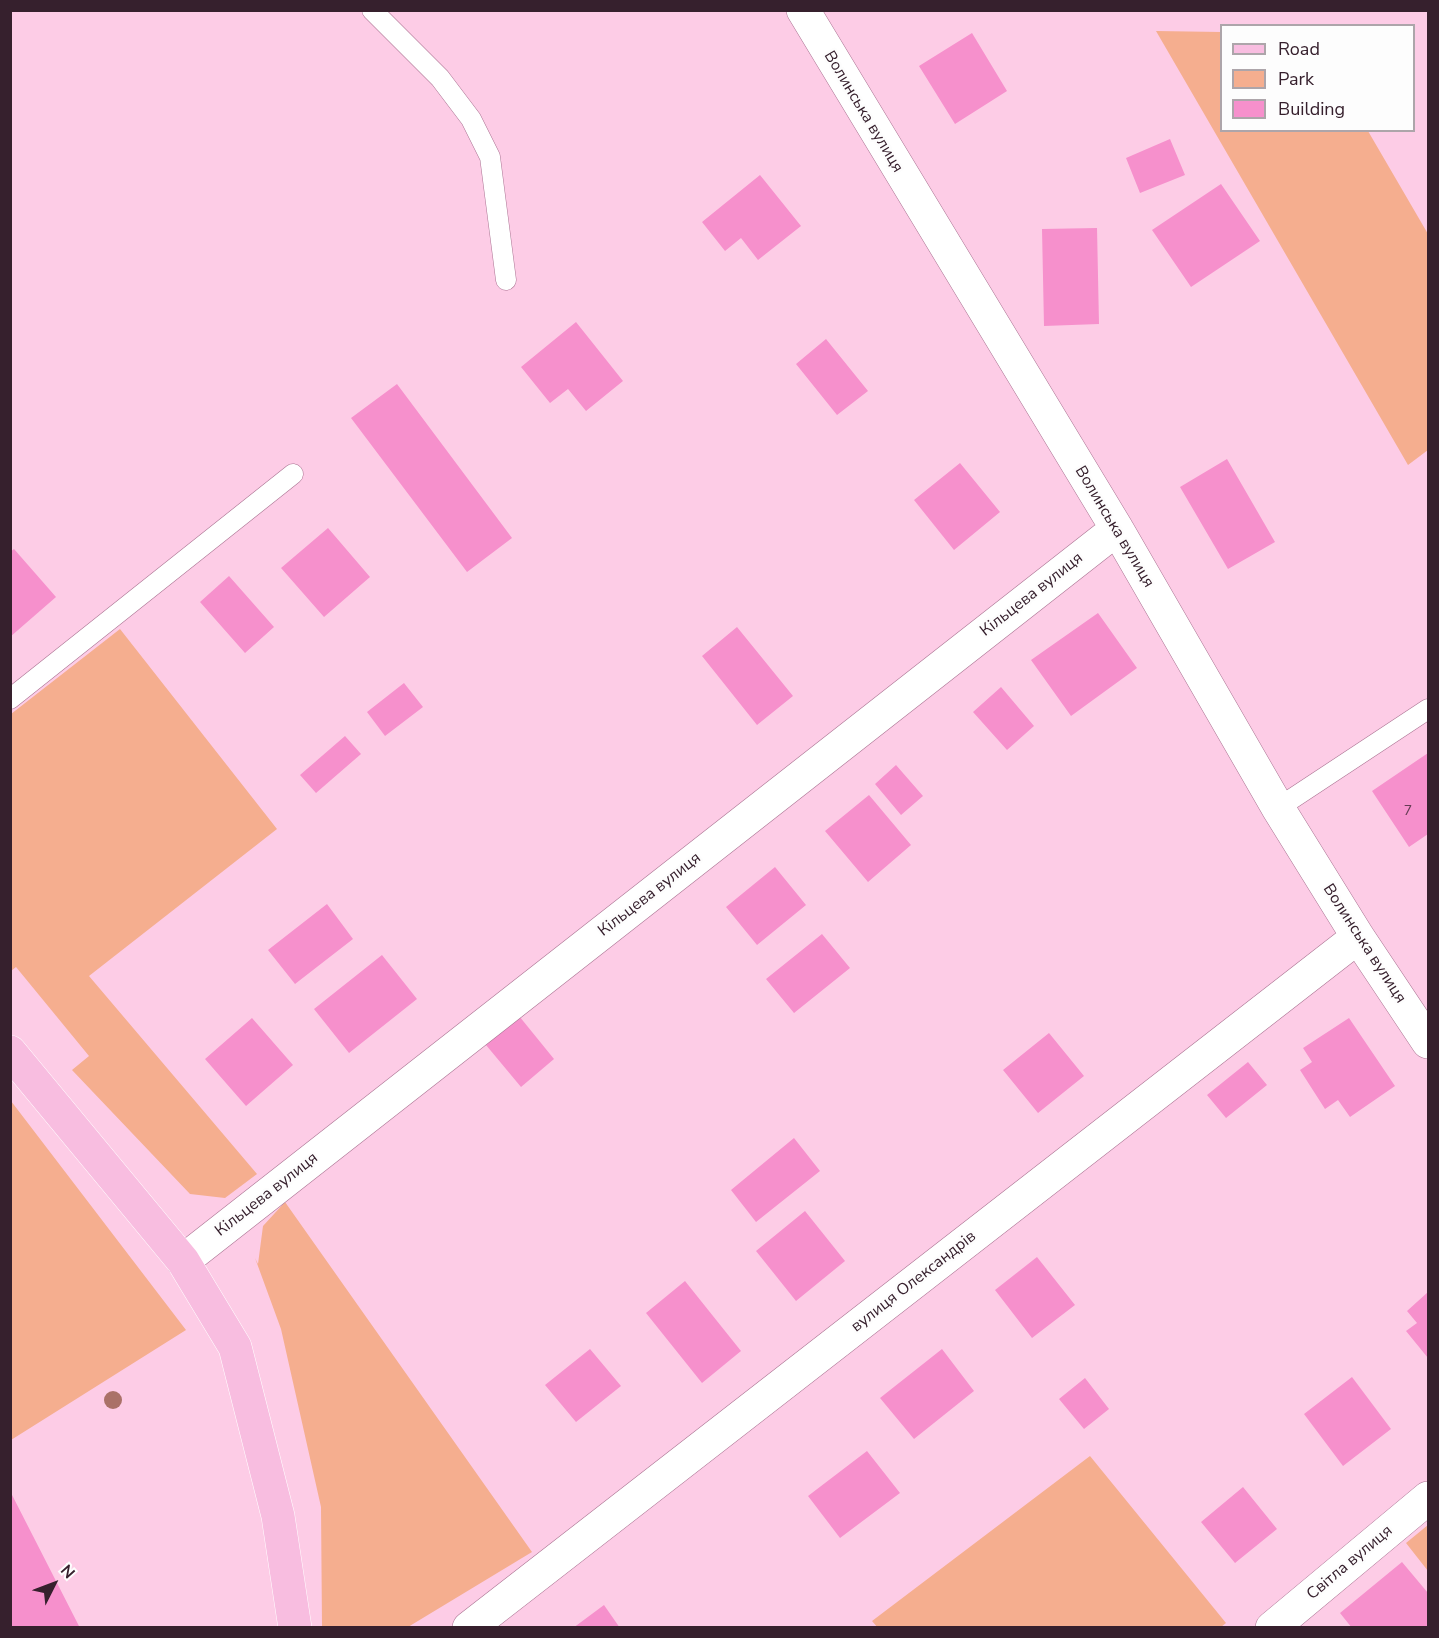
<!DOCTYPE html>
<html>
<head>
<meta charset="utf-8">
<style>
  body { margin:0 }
  #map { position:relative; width:1439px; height:1638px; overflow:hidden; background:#fdcce6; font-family:"Nunito Sans",sans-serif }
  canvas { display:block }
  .frame { position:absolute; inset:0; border:12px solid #36202d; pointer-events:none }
  .legend { position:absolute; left:1220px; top:24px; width:195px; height:108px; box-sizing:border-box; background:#fdfdfd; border:2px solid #ada5aa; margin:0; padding:8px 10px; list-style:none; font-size:18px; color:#36202d }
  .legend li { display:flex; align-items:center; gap:12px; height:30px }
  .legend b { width:30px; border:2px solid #ada5aa }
  .north { position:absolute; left:24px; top:1554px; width:60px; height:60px; -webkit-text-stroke:4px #fdfdfd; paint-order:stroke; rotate:48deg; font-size:16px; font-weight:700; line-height:24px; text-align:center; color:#36202d }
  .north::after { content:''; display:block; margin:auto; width:21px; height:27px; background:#36202d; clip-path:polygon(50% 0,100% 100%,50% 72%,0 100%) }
</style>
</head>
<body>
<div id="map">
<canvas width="1439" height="1638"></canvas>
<div class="frame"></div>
<ul class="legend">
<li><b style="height:8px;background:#f8bde0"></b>Road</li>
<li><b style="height:16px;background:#f5ae8f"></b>Park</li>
<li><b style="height:16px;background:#f690cc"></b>Building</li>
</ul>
<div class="north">N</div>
</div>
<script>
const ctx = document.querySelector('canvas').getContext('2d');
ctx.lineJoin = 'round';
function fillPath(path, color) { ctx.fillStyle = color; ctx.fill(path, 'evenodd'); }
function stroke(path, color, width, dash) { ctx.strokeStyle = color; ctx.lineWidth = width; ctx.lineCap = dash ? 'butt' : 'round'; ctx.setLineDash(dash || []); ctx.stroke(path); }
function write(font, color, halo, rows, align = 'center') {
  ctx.font = font + ' "Nunito Sans",sans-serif'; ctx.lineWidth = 5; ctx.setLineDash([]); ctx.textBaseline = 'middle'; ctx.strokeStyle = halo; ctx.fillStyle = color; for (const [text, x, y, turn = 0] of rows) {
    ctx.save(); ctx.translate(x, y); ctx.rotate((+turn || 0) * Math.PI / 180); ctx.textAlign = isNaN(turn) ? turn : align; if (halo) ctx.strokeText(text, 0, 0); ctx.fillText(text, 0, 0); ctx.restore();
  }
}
const green = new Path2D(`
  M1156 31 1221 32 1222 130 1368 131 1428 234V450L1408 465Z
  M120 629 277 829 89 976 257 1174 225 1198 190 1194 72 1070 89 1056 16 967 11 971V714Z
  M11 1101 186 1330 11 1440 10 1101Z
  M285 1202 532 1552 408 1627H322L321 1507 281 1329 255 1258 258 1264 263 1226Z
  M1090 1456 1226 1623 1221 1627 878 1628 872 1621Z
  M1428 1525V1571L1406 1543Z`);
const building = new Path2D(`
  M972 33 1007 91 955 124 919 66Z
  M1170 139 1185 175 1140 193 1126 158Z
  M760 175 801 226 758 260 741 238 725 251 702 222Z
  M1221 184 1260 241 1191 287 1152 230Z
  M1097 228 1099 324 1044 326 1042 229Z
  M576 322 623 381 586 411 568 389 550 403 521 367Z
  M826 339 868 391 837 415 796 364Z
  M397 384 512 538 467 572 351 418Z
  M1227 459 1275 542 1228 569 1180 487Z
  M960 463 1000 512 954 550 914 500Z
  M328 528 370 577 324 617 281 568Z
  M14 549 56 597 10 637V552Z
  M229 576 274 627 245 653 200 602Z
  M1098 613 1137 668 1071 716 1031 660Z
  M737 627 793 696 757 725 702 656Z
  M404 683 423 707 385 736 367 712Z
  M1001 687 1034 726 1007 750 973 712Z
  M345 736 361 754 316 793 300 775Z
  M1428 753V834L1409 847 1372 791Z
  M896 765 923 796 901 815 875 784Z
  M869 795 911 845 868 882 825 831Z
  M775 867 806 905 757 945 726 907Z
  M327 904 353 939 295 984 268 950Z
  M822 934 850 968 794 1013 766 979Z
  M382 955 417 999 349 1053 314 1009Z
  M515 1011 554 1059 521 1087 481 1039Z
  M252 1018 293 1065 246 1106 205 1059Z
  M1349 1018 1395 1086 1350 1117 1338 1100 1325 1109 1300 1070 1312 1062 1303 1048Z
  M1049 1033 1084 1076 1038 1113 1003 1070Z
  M1248 1062 1267 1085 1226 1118 1207 1095Z
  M794 1138 820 1171 756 1222 731 1190Z
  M805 1211 845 1261 796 1301 756 1251Z
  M1037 1257 1075 1305 1032 1338 995 1290Z
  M685 1281 741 1351 702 1383 646 1313Z
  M1428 1292V1358L1406 1331 1417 1323 1407 1311Z
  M590 1349 621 1386 576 1422 545 1385Z
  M942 1349 974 1391 914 1439 880 1398Z
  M1352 1377 1391 1429 1343 1466 1304 1414Z
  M1085 1378 1109 1409 1084 1429 1059 1399Z
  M867 1451 900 1493 840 1538 808 1496Z
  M1243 1487 1277 1529 1235 1563 1201 1522Z
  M10 1491 80 1628H10Z
  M1402 1562 1428 1593V1628H1352L1340 1613Z
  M604 1605 620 1628H573Z`);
const service = new Path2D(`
  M372 10 440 78 471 119 490 157 506 280
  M10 699 293 474
  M1278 808 1428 709`);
const minor = new Path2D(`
  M803 10 1117 529 1278 808 1358 937 1428 1042
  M183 1261 1117 529
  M469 1628 1358 937
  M1272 1628 1428 1498`);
const primary = new Path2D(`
  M10 1052 183 1261 235 1347 278 1516 295 1628`);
const trees = [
  [113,1400]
];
const numberNames = [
  ["7",1408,812]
];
const streetNames = [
  ["Волинська вулиця",863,112,59],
  ["Волинська вулиця",1114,527,59],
  ["Кільцева вулиця",1032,595,-38],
  ["Кільцева вулиця",650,895,-38],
  ["Волинська вулиця",1364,944,57],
  ["Кільцева вулиця",267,1195,-38],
  ["вулиця Олександрів",914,1282,-38],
  ["Світла вулиця",1350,1563,-40]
];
fillPath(green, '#f5ae8f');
fillPath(building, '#f690cc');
stroke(service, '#aa7392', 21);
stroke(minor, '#aa7392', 34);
stroke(primary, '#fff', 34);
stroke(service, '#fff', 20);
stroke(minor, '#fff', 33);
stroke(primary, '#f8bde0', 33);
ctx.fillStyle = '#aa7168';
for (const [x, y] of trees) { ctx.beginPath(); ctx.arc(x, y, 9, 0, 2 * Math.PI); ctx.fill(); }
write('14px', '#663c55', null, numberNames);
write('16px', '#36202d', '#fdfdfd', streetNames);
</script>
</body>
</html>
